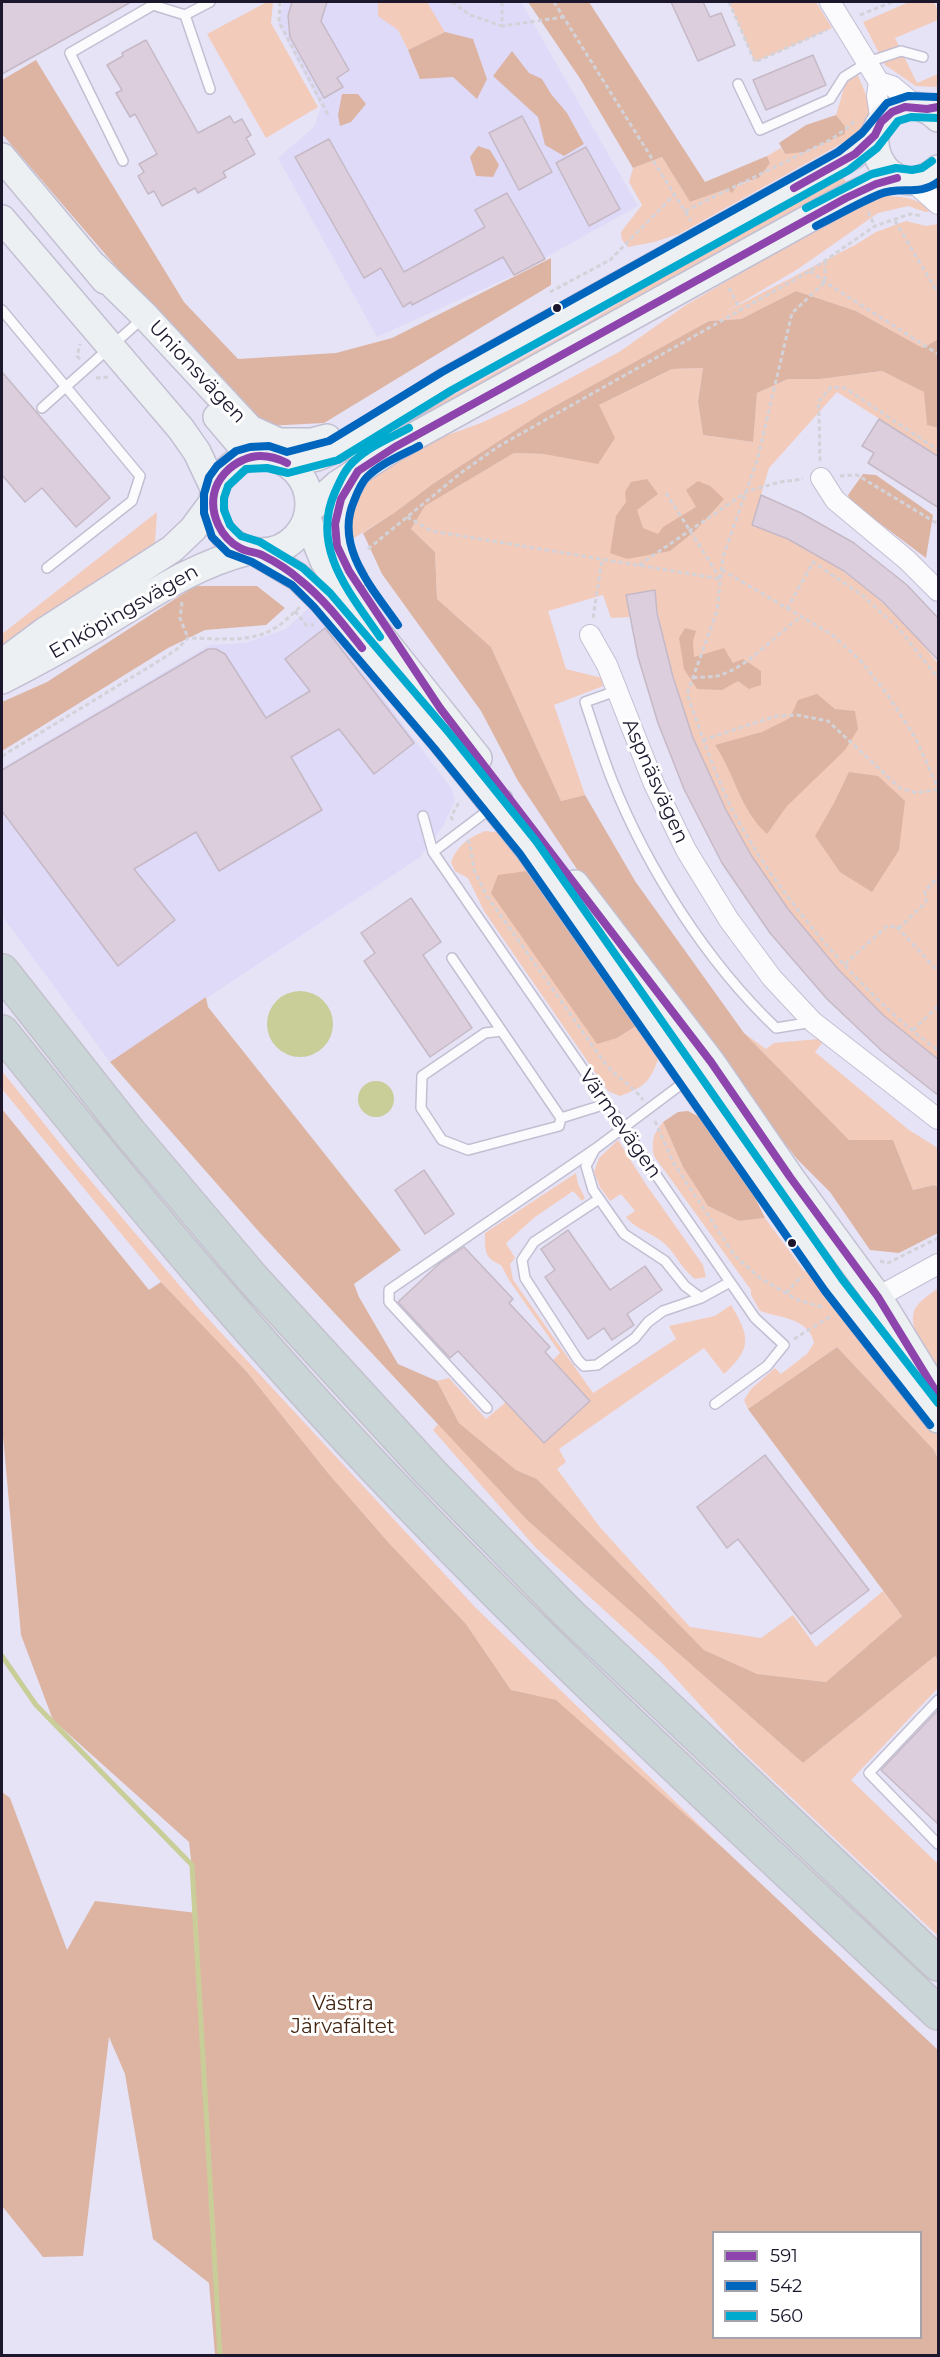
<!DOCTYPE html>
<html>
<head>
<meta charset="utf-8">
<style>
  body { margin:0 }
  #map { position:relative; width:940px; height:2357px; overflow:hidden; background:#e6e3f6; font-family:Montserrat,sans-serif }
  canvas { display:block }
  .frame { position:absolute; inset:0; border:3px solid #1c172c; pointer-events:none }
  .legend { position:absolute; left:712px; top:2231px; width:210px; height:108px; box-sizing:border-box; background:#fff; border:2px solid #a4a2ab; margin:0; padding:8px 10px; list-style:none; font-size:18px; color:#1c172c }
  .legend li { display:flex; align-items:center; gap:12px; height:30px }
  .legend b { width:30px; border:2px solid #a4a2ab }
</style>
</head>
<body>
<div id="map">
<canvas width="940" height="2357"></canvas>
<div class="frame"></div>
<ul class="legend">
<li><b style="height:8px;background:#8e44ad"></b>591</li>
<li><b style="height:8px;background:#0065bd"></b>542</li>
<li><b style="height:8px;background:#00a9ce"></b>560</li>
</ul>
</div>
<script>
const ctx = document.querySelector('canvas').getContext('2d');
ctx.lineJoin = 'round';
function fillPath(path, color) { ctx.fillStyle = color; ctx.fill(path, 'evenodd'); }
function stroke(path, color, width, dash) { ctx.strokeStyle = color; ctx.lineWidth = width; ctx.lineCap = dash ? 'butt' : 'round'; ctx.setLineDash(dash || []); ctx.stroke(path); }
function write(font, color, halo, rows, align = 'center') {
  ctx.font = font + ' Montserrat,sans-serif'; ctx.lineWidth = 6; ctx.setLineDash([]); ctx.textBaseline = 'middle'; ctx.strokeStyle = halo; ctx.fillStyle = color; for (const [text, x, y, turn = 0] of rows) {
    ctx.save(); ctx.translate(x, y); ctx.rotate((+turn || 0) * Math.PI / 180); ctx.textAlign = isNaN(turn) ? turn : align; if (halo) ctx.strokeText(text, 0, 0); ctx.fillText(text, 0, 0); ctx.restore();
  }
}
const built = new Path2D(`
  M283 2H521L638 206 514 275 377 337 278 158 314 127 321 107 278 24Z
  M312 605 452 789 455 801 443 826 420 857 110 1062 2 916V768L210 645 245 643 286 629Z`);
const green = new Path2D(`
  M267 2H273L271 23 318 107 266 138 207 34Z
  M378 2H427L445 32 408 50 398 30 378 16Z
  M729 2H816L832 28 755 62Z
  M909 2H934L938 11V20L895 38 917 83 938 74V87L916 86 885 65 863 22Z
  M857 73 873 112 867 123 855 136 679 234 654 242 628 247 622 240 621 232 642 205 629 182 633 168 662 157 690 202 759 178 770 163 767 156 781 148 785 154 845 126 836 115 847 78Z
  M843 177 847 184 406 429 402 423 588 322 656 280 772 214Z
  M885 196C905 196 917 199 934 211L925 212 908 206 878 213 798 269 725 312 855 245 876 232 906 221 926 226 938 224V339L923 348 856 311 796 291 741 319 709 321 542 413 434 483 394 513 346 543V522L362 487 374 474 431 441 481 423 524 403 619 352 686 305 832 220 868 202Z
  M703 368 698 402 703 435 752 442 757 393 788 379H820L882 371 925 392 927 425 938 428V456L837 392 769 468 761 495 775 533C840 563 896 606 938 664V1060C808 963 709 819 669 661 663 638 657 615 655 590L626 595 630 617 611 618 603 595 548 611 566 669 602 678 603 686 554 705 585 795 561 801 491 647 437 599 435 552 411 529 425 506 514 453 544 454 599 405 672 369Z
  M157 512 155 543 2 647V634Z
  M485 831 501 833 534 870 617 1038 641 1023 659 1056C651 1081 645 1087 620 1096L608 1091 484 911 468 878 455 871 451 862C457 846 469 837 485 831Z
  M744 1033 766 1049 774 1043 819 1039 822 1043 815 1052 909 1130 938 1148V1187L934 1185 913 1190 893 1140H849Z
  M2 1071 74 1161 202 1312 475 1607 723 1848 556 1701 511 1690 466 1624 388 1542 328 1473 247 1372 161 1282 2 1089Z
  M663 1122 683 1167 708 1206 739 1221 765 1218 804 1271 816 1270 938 1428V1459L934 1450 837 1347 748 1409 744 1400 751 1389 775 1368 781 1374 807 1354 814 1343C809 1318 780 1318 760 1311L751 1295V1290L654 1156C651 1141 653 1134 663 1122Z
  M618 1140 645 1183 703 1265 706 1277 695 1279C680 1267 676 1254 665 1244 653 1233 636 1230 626 1217L635 1211 621 1194 610 1201 600 1187 594 1172 599 1158Z
  M576 1173 578 1184 585 1198 582 1201 573 1191 535 1217 506 1243 515 1258 510 1264 513 1280 593 1393 676 1339 669 1326 715 1316 731 1305C750 1337 752 1348 724 1374L704 1348 559 1449 566 1462 557 1469 599 1526 690 1627 761 1638 793 1615 816 1647 883 1591 902 1616 826 1682 756 1674 704 1650 537 1479 516 1470 459 1423 437 1381 449 1378 486 1419 506 1402 543 1442 590 1401 553 1360 560 1353 509 1280 501 1265C484 1258 485 1251 485 1233Z
  M938 1288V1368C929 1353 908 1331 914 1311 918 1301 931 1294 938 1288Z
  M438 1424 528 1521 803 1763 935 1656 938 1660V1688L851 1780 938 1864V1936L739 1748 660 1661 536 1548 433 1430Z`);
const forest = new Path2D(`
  M528 2H589L705 182 767 156 770 163 759 178 738 184 732 193 727 189 690 202 662 157 633 168 581 80Z
  M445 32 473 39 487 79 477 99 453 77 420 79 408 50Z
  M512 51 529 73 542 79 551 94 567 113 584 144 564 156 545 145 538 117 493 76Z
  M36 60 184 302 238 359 336 353 392 338 551 258V285L324 423 266 426 223 391 2 134V80Z
  M342 94H358L366 104 351 122 340 126 338 115Z
  M836 115 845 126V134L804 152 785 154 779 143 806 125Z
  M478 146 490 150 499 165 493 177 476 176 470 157Z
  M796 291 856 311 923 348 938 339V428L927 425 924 392 882 371 820 379H788L757 393 753 442 703 435 698 402 703 368 672 369 599 405 615 438 598 464 544 454 514 453 425 506 411 529 435 552 437 599 491 647 561 801 585 795 635 881 744 1033 849 1140H893L913 1190 934 1185 938 1187V1233L899 1253 870 1250 830 1192 797 1159 621 935 518 781 481 711 382 574 363 533 394 513 434 483 542 413 709 321 741 319Z
  M863 474 876 475 933 515 926 558 881 524 852 505 848 495Z
  M647 479 658 494 637 510 643 528 658 534 663 527 696 507 686 490 698 481 710 486 724 499 696 530 670 551 627 559 610 553 616 516 626 502 625 492 631 482Z
  M195 586H257L285 608 266 625 205 630 168 648 2 751V702L47 682Z
  M685 628 696 631 693 641 694 657 724 648 733 663 743 659 761 671V685L749 689 738 681 722 690 697 689 684 669 679 638Z
  M817 694 835 709 855 711 858 729 845 750 787 806 767 834C740 810 735 774 715 745L762 732 790 718 798 700Z
  M849 772 878 776 905 801 899 850 872 892 840 872 815 836 834 803Z
  M534 870 641 1023 617 1038 597 1044 491 893 498 875Z
  M206 997 208 1007 401 1250 354 1284 359 1297 398 1364 437 1381 459 1423 516 1470 537 1479 704 1650 757 1674 826 1682 902 1616 748 1409 837 1347 934 1450 938 1459V1660L935 1656 803 1763 528 1521 260 1233 110 1062Z
  M2 1109 149 1290 161 1282 247 1372 328 1473 388 1542 466 1624 511 1690 556 1700 723 1848 938 2050V2355H215L209 2283 153 2239 125 2074 109 2037 83 2256 43 2257 2 2206V1792L10 1798 67 1950 95 1901 197 1913 189 1842 53 1720 21 1635 2 1425ZM714 2232H920V2338H714Z
  M688 1111 705 1120 740 1167 765 1218 739 1221 708 1206 683 1167 663 1122 678 1112Z`);
const water = new Path2D(`
  M267 1024a33 33 0 1 1 66 0a33 33 0 1 1-66 0Z
  M358 1099a18 18 0 1 1 36 0a18 18 0 1 1-36 0Z`);
const stream = new Path2D(`
  M2 1656 36 1705 192 1865 220 2356`);
const building = new Path2D(`
  M2 2H131L2 74Z
  M292 2H327L321 21 349 70 337 78 343 87 324 98 290 37 288 16Z
  M671 2H703L710 17 721 13 735 45 698 61Z
  M146 40 198 133 230 116 234 123 242 119 251 135 246 138 255 154 223 172 226 177 198 193 195 188 162 206 154 191 148 194 138 176 144 172 139 164 157 154 135 114 130 117 116 93 122 90 107 65 123 56 122 53Z
  M813 55 826 85 766 110 753 80Z
  M522 116 552 172 519 190 489 133Z
  M329 139 404 272 485 227 475 210 507 193 545 259 514 275 503 257 412 305 411 302 403 307 381 268 364 278 295 157Z
  M586 147 620 209 589 226 556 163Z
  M2 372 110 498 76 527 42 488 25 502 2 475Z
  M879 419 939 457V508L868 463 874 453 862 446Z
  M761 495 801 513 854 543 907 585 939 619V661L883 602 844 571 788 539 752 525Z
  M655 590 657 613 673 677 693 738 726 810 751 855 788 909 838 969 883 1015 939 1060V1096L882 1051 827 999 770 933 722 863 684 789 658 723 638 657 626 595Z
  M325 628 414 743 374 774 339 729 291 757 322 810 219 871 196 832 134 869 175 920 118 966 2 811V770L208 649H216L225 654 266 718 310 691 285 659Z
  M411 898 441 942 423 955 472 1028 430 1057 364 961 375 953 361 933Z
  M424 1170 454 1214 425 1234 395 1190Z
  M568 1230 610 1290 645 1266 662 1290 627 1314 634 1325 612 1340 604 1328 588 1339 545 1277 555 1270 541 1249Z
  M464 1247 513 1299 509 1303 550 1347 545 1352 590 1401 544 1443 458 1351 450 1358 398 1302 440 1263Z
  M765 1455 869 1590 811 1634 738 1539 727 1548 697 1507Z
  M939 1709V1825L881 1770Z`);
const path = new Path2D(`
  M280 2 279 22 328 115
  M452 2 470 15 502 26
  M502 2V26L564 17
  M554 2 691 221
  M729 2 755 62 827 30
  M860 15 892 2
  M685 211 832 139 851 125 856 118
  M868 212 875 226
  M895 221 938 293
  M825 261V282L792 313 757 461 723 557 717 611 687 694C700 730 712 766 728 801 767 883 864 999 938 1050
  M810 271 825 282 938 354
  M729 288 740 309
  M550 292 610 260 675 194
  M80 359 77 356 80 344
  M96 378 109 377
  M820 461C819 441 820 422 818 402L831 387 845 388 938 450
  M840 476 857 475 938 524
  M666 493 720 578
  M407 517 432 531 721 579
  M368 549 462 472 499 446 810 271 875 226 910 214 922 216
  M639 565 748 491 780 482 803 479
  M722 570 831 634 860 660 887 694 915 737 938 788
  M182 602 180 618 188 638
  M787 609 813 562 862 595 900 630 938 678
  M295 611 306 625H314
  M593 618 602 560
  M693 678C701 677 710 677 717 676 750 667 774 635 801 617
  M703 740 776 716 797 715 828 721 900 788 917 793 938 789
  M2 756 149 667 176 650 188 638C216 638 250 644 275 628 284 623 292 614 300 607
  M453 820 451 817 460 800
  M467 840 470 844 474 870 487 896 604 1062C615 1077 632 1085 643 1100
  M897 927 938 971
  M845 964 887 926 900 927 926 902 925 891 938 877
  M913 1030 938 1006
  M655 1121 673 1162 735 1256 760 1278 786 1293 798 1300 822 1307
  M880 1261 888 1263 938 1238
  M786 1293 802 1276
  M794 1339 831 1316`);
const lane = new Path2D(`
  M185 15 210 89
  M738 84 760 130 830 99 844 77 868 62 901 51 923 57
  M123 161 70 53 153 5 185 15 210 2
  M2 310 140 476 132 501 47 568
  M42 408 143 318
  M616 691 585 702C594 728 602 755 612 780 648 870 707 962 776 1028L813 1022
  M423 816 433 852 755 1318 784 1345 767 1366 715 1404
  M433 852 507 796
  M452 958 561 1118 606 1104
  M502 1031 485 1033 422 1076 421 1108 442 1140 468 1150 559 1126 561 1118
  M687 1080 595 1149 586 1166 593 1190 624 1234 665 1261 685 1286 701 1298
  M599 1199 534 1242 522 1260 525 1278 578 1360 584 1366 597 1365 635 1338 648 1322 663 1311 701 1298 730 1282
  M487 1408 389 1302V1290L595 1149
  M938 1700 869 1773 938 1844`);
const street = new Path2D(`
  M830 2 879 82 877 96 881 122
  M879 82 892 86 916 106
  M912 181 938 204
  M821 478 835 500 907 560 938 591
  M590 635 607 665 654 784 686 850 729 920 772 978 813 1022 938 1119
  M867 1303 938 1264`);
const secondary = new Path2D(`
  M938 118C930 109 916 104 905 107 843 121 888 213 938 169
  M2 157 105 280
  M2 219 181 429 197 452 215 490
  M94 266 145 316 250 429 279 442H312L327 438
  M217 417 251 457
  M213 504a48 48 0 1 1 96 0a48 48 0 1 1-96 0Z
  M287 463 317 457 350 443 447 381 843 161 855 154 875 135
  M309 510 338 484 395 447 846 198 876 184 897 178
  M307 519 324 561 336 580 478 758
  M256 552 298 577 322 600 442 741 528 848 834 1285 938 1419
  M353 577C328 541 333 513 354 477
  M2 663 45 631 172 549 193 529 213 502
  M2 680C37 662 72 643 106 622 154 593 194 565 249 551
  M575 884 711 1062 790 1177 878 1297 938 1395`);
const highway = new Path2D(`
  M2 971 129 1132 254 1280 430 1472 569 1614 938 1964
  M2 1032C130 1192 261 1349 403 1497 574 1676 758 1843 938 2013`);
const bus1 = new Path2D(`
  M897 178 876 184 846 198 395 447 358 471 341 499 335 524 337 546 349 571 440 708 711 1062 790 1177 878 1297 938 1395
  M794 188 855 154 875 135 881 122 892 112 905 107 927 109 938 107
  M287 463C273 456 258 453 243 460 229 466 217 479 214 494 210 515 221 538 240 548 247 552 255 552 262 555 276 562 289 570 300 580 324 599 343 624 362 648`);
const bus2 = new Path2D(`
  M816 226C837 216 858 203 880 194 900 186 920 196 938 182
  M398 625C373 589 334 547 354 501 357 493 361 483 367 477 381 463 402 455 419 446
  M930 1425 825 1291 520 854 434 748 314 607 292 585 252 562 228 553 212 537 204 513V494L209 477 217 466 236 451 250 447 269 446 287 452 329 441 442 372 838 152 862 133 887 103 908 96 937 97`);
const bus3 = new Path2D(`
  M938 118 911 117 898 121 877 148 849 170 452 390 338 460 288 473 267 468 246 469 228 486 224 498V510L230 525 241 536 260 542 303 568 330 593 450 734 536 841 842 1279 938 1403
  M806 208 872 174 896 168 912 170 922 168 932 161
  M380 637C350 593 310 548 335 492 340 481 345 469 354 461 370 446 390 438 409 428`);
const markers = [
  [557,308,5,"#1c172c"],
  [792,1243,5,"#1c172c"]
];
const streetNames = [
  ["Unionsvägen",197,372,47],
  ["Enköpingsvägen",124,612,-30],
  ["Aspnäsvägen",655,781,66],
  ["Värmevägen",620,1124,55]
];
const parkNames = [
  ["Västra",343,2004],
  ["Järvafältet",343,2027]
];
fillPath(built, '#dfdaf8');
fillPath(green, '#f3cbbb');
fillPath(forest, '#ddb4a2');
fillPath(water, '#c9cd98');
stroke(stream, '#c9cd98', 5);
fillPath(building, '#dccedc');
stroke(building, '#c6b9c6', 1.5);
stroke(lane, '#c3bfd2', 12);
stroke(street, '#c3bfd2', 22);
stroke(secondary, '#c3bfd2', 30);
stroke(highway, '#c4c2cd', 36);
stroke(path, '#d3d2d8', 3, [4.5, 3]);
stroke(lane, '#fbfbfe', 9);
stroke(street, '#fbfbfe', 20);
stroke(secondary, '#ecf0f2', 27);
stroke(highway, '#c9d5d6', 33);
stroke(bus1, '#8e44ad', 8);
stroke(bus2, '#0065bd', 8);
stroke(bus3, '#00a9ce', 8);
for (const [x, y, r, color] of markers) { const dot = new Path2D(); dot.arc(x, y, r, 0, 2 * Math.PI); ctx.fillStyle = color; ctx.fill(dot); stroke(dot, '#fff', 2); }
write('20px', '#1c172c', '#fff', streetNames);
write('20px', '#442612', '#fff', parkNames);
</script>
</body>
</html>
